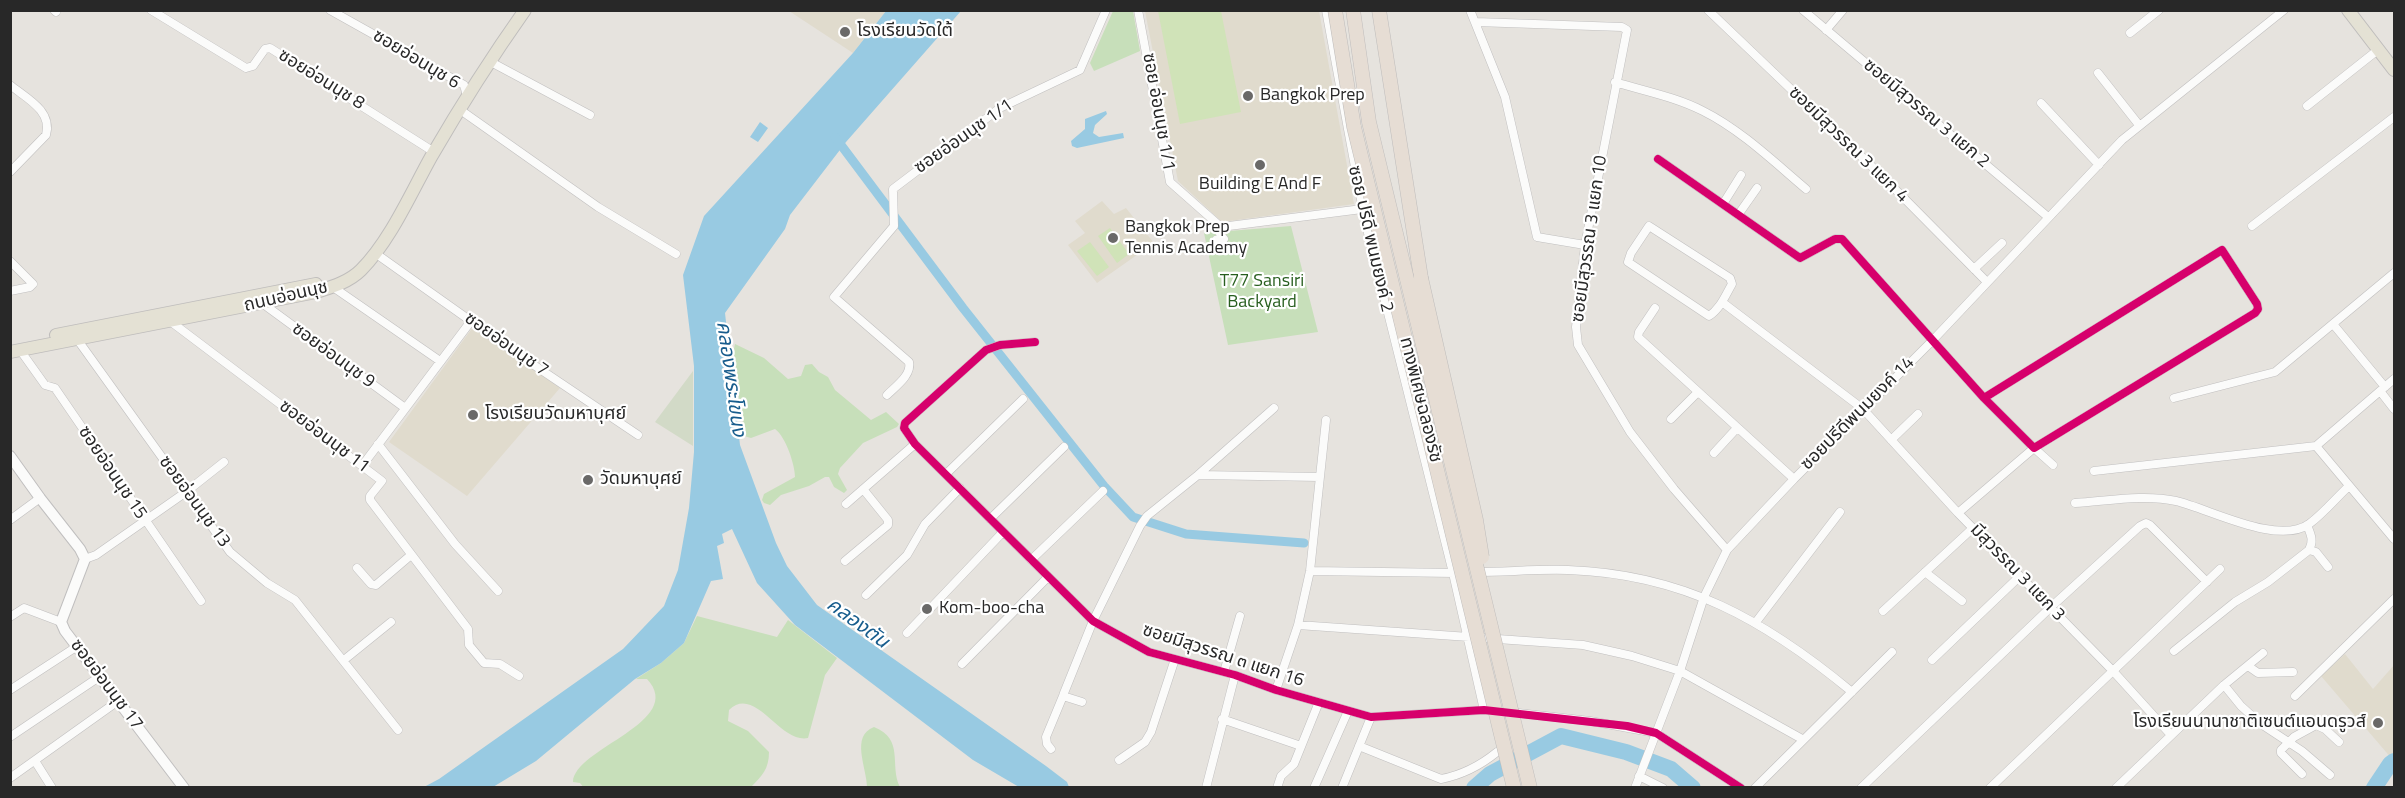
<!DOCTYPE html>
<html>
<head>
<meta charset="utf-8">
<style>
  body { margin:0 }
  #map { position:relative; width:2405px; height:798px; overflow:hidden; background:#e6e3de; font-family:"Titillium Web",sans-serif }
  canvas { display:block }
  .frame { position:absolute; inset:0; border:12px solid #282828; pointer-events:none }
</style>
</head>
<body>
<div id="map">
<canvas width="2405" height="798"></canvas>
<div class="frame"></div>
</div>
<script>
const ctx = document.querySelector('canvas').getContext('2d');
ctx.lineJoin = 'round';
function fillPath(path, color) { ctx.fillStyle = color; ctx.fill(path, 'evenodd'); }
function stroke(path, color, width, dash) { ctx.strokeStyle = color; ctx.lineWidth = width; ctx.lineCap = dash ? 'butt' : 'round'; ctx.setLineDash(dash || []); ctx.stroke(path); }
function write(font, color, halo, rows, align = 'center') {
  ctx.font = font + ' "Titillium Web","Noto Sans Thai",sans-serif'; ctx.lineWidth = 4.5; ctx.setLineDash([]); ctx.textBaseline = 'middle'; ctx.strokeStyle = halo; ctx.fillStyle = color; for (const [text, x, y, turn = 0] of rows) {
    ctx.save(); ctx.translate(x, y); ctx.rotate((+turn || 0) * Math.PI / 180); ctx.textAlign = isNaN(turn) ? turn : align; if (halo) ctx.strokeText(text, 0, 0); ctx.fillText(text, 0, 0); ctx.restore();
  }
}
const education = new Path2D(`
  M789 11H886L853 53Z
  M1145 11H1319L1354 204 1222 222 1178 181Z
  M1102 201 1114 214 1126 208 1154 243 1097 283 1068 245 1085 233 1075 221Z
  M473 327 560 388 467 496 389 442Z
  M2345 654 2373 689 2394 665V757L2392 759 2321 676Z`);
const green = new Path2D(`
  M1113 11H1133L1140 51 1094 71 1090 63Z
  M1291 226 1318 332 1228 345 1204 233Z
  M735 344 764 358 788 379 801 376 805 365 812 364 819 372 828 377 835 390 871 420 886 412 899 424 897 427 863 443 840 468 838 474 847 490 844 493 834 487 829 477H825L809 486 781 495 770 505 764 503 762 500 764 494 795 477C795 465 786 437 775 429L751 438 744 436C742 429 744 423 743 416 738 393 729 368 735 344Z
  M697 616 777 637 788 620 837 658 825 675 808 738C780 744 755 684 729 710L728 721 748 731 769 752C769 769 762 776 751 787L584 788 580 783 573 782C574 748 687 722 647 679H636L661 663 684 643Z
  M874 727C905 739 889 766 900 787H867C867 768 850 736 874 727Z`);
const cemetery = new Path2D(`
  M693 371V446L655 422Z`);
const pitch = new Path2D(`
  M1158 11H1221L1241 112 1180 124Z
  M1110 228 1129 254 1117 263 1098 236Z
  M1090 242 1109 267 1097 276 1077 251Z`);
const water = new Path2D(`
  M886 11H961L846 142 790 215 785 229 725 313 740 445 776 543 787 566 817 605 1046 766 1067 782 1069 787H1019L973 760 795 625 757 583 732 529 722 534 724 543 717 546 723 579 711 581 684 643 661 663 635 679 536 761 493 787H424L439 779 623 649 664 606 678 570 689 508 694 452V366L683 275 704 216 853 53Z
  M1106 111 1107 114 1095 125 1093 133 1099 137 1123 133 1124 138 1077 148 1072 146 1071 141 1085 129V119Z
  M760 122 768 128 758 142 750 137Z`);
const canal = new Path2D(`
  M835 137 963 308 1104 486 1133 517 1186 534 1304 543`);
const river = new Path2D(`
  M1474 788 1490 774 1561 736 1626 752 1671 769 1693 788
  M2374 788 2390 764 2394 761`);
const street = new Path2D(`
  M54 10 56 12
  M151 10 246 68 253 66 265 49 270 48 434 152
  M330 10 464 85 467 96
  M1138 10 1170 182 1221 227 1362 209
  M1326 10 1365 221 1453 573 1484 710
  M1470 10 1505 97 1537 237 1585 245
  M1708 10 1886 180 1987 282
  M1803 10 2048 217
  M1476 22 1622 27 1627 30 1585 245 1576 327 1578 345 1630 432 1674 489 1727 550
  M1826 30 1843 10
  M2130 33 2159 10
  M489 61 590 115
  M2098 73 2139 125
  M1615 82C1644 91 1676 97 1703 111 1741 130 1774 162 1806 189
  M10 85C26 98 53 111 46 135L10 172
  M2041 103 2099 165
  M2307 106 2379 49
  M459 109 598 207 676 254
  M1658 159 1800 258 1835 239H1842L1984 398 2034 448 2255 313 2258 309 2257 304 2222 250 1984 398
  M1723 204 1741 175
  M1738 215 1757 188
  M1649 226 1730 278 1732 284C1725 296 1720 309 1709 316L1628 262 1631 253Z
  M2252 226 2394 117
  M1216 240 1220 242 1224 239 1220 234 1221 227
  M375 253 513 351 638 435
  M10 261 33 284 30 287 10 291
  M1974 269 2002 243
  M333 287 440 361
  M1722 302 1863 409 1958 513 2113 671 2171 735
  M262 303 405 408
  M1655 308 1639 332 1638 337 1794 479
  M170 321 382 481 370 496V500L468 629 469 645 484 663 500 664 519 676
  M2333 324 2385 387
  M77 339 230 552 267 583 295 600 398 730
  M1035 342 1000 345 986 350 905 423 904 428 915 444 1093 621 1149 652 1235 675 1276 690 1371 717 1484 710 1497 711
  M20 350 45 385 55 388 201 601
  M2380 391 2394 409
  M887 395C896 386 912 375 909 362L834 297 894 226 893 189 1000 108 1080 70 1106 10
  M2174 398 2275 372 2394 273
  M1671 419 1698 392
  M1891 440 1918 414
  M378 444 455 544 498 591
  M2316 446 2394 539
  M1714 453 1737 428
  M362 466 471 321
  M2094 471 2316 446 2394 379
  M946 474 1023 399
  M1198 475 1274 408
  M2075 503C2108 501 2144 494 2176 501 2210 509 2278 546 2309 524 2323 514 2336 498 2349 486
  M846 504 915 444
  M1958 513 2034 448 2053 465
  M990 519 1064 447
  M10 520 40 498
  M2309 550 2316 552 2328 567
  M85 559 96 555 186 492 224 462
  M1031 560 1103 491
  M845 561 888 525V520L863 489
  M357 568 371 584 376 585 411 555
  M1310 571 1455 573
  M1476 572C1506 572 1537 569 1568 570 1684 574 1765 620 1852 692
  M1925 572 1962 601
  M866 595 907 555 925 524 960 488
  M1883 611 1973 528
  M10 617 24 608 61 622
  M1756 622 1840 512
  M1298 625 1583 645 1632 656 1680 671 1802 739
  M907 633 1003 532
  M2174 651 2235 602 2268 582 2309 550C2314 540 2311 535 2307 525
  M344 660 391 622
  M1932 660 2020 576
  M962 664 1048 577
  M2248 666 2258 673 2293 672
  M1224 672 1240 616
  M2224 685 2241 706 2261 724 2302 751 2330 775
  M10 690 76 647
  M1276 690 1298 625 1310 571 1326 420
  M2295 696 2394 599
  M1082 702 1063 696 1064 693 1093 621 1140 526 1147 516 1198 475 1320 477
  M1509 712 1590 721 1656 733 1741 788
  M1222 719 1301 746
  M10 737 99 677
  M1359 746 1441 779C1462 775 1481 765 1497 752
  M1051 749 1047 744 1046 737 1063 696
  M1119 760 1145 742 1151 732 1175 659
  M35 761 52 788
  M2302 774 2281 753V750L2294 737 2316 725 2325 729 2339 742
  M1639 776 1663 788
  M10 778 118 701
  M1206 788 1235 675
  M1277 788 1281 776 1294 764 1319 702
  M1314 788 1348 711
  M1342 788 1371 717
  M1635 788 1680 671 1704 597 1727 550 1794 479 1932 341 2122 140 2284 10
  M1755 788 1892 652
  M1861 788 2051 607 2140 526 2146 523 2150 525 2207 582
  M1990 788 2220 569
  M2116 788 2224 685 2263 653`);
const secondary = new Path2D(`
  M10 456 40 498 80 549 85 559 61 622 65 631 184 788`);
const primary = new Path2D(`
  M2348 10 2394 70
  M56 335 316 284
  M10 352 316 292C332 287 349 282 361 270 390 241 411 193 431 157 460 107 491 58 525 10`);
const highway = new Path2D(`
  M1379 10 1421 278`);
const highwayBridge = new Path2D(`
  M1335 10 1354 127 1514 788
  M1353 10 1369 122 1530 788
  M1421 278 1476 520 1482 557`);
const cycleway = new Path2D(`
  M1658 159 1800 258 1835 239H1842L1984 398 2034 448 2255 313 2258 309 2257 304 2222 250 1984 398
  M1035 342 1000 345 986 350 905 423 904 428 915 444 1093 621 1149 652 1235 675 1276 690 1371 717 1484 710 1627 726 1656 733 1741 788`);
const markers = [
  [845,32,6,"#6a6968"],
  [1248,96,6,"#6a6968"],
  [1260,165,6,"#6a6968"],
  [1113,238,6,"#6a6968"],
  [473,415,6,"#6a6968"],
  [588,480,6,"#6a6968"],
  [927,609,6,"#6a6968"],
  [2378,723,6,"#6a6968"]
];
const poiNames = [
  ["โรงเรียนวัดใต้",857,32],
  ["Bangkok Prep",1260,96],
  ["Building E And F",1260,185,"center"],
  ["Bangkok Prep",1125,228],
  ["Tennis Academy",1125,249],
  ["โรงเรียนวัดมหาบุศย์",485,415],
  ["วัดมหาบุศย์",600,480],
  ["Kom-boo-cha",939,609],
  ["โรงเรียนนานาชาติเซนต์แอนดรูวส์",2366,723,"right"]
];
const streetNames = [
  ["ซอยอ่อนนุช 6",416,60,31],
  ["ซอยอ่อนนุช 8",321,80,32],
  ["ซอย อ่อนนุช 1/1",1158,112,80],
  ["ซอยมีสุวรรณ 3 แยก 2",1926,114,40],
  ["ซอยอ่อนนุช 1/1",964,137,-35],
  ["ซอยมีสุวรรณ 3 แยก 4",1848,145,44],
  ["ซอย ปรีดี พนมยงค์ 2",1370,239,77],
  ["ซอยมีสุวรรณ 3 แยก 10",1590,239,-82],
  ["ถนนอ่อนนุช",286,297,-13],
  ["ซอยอ่อนนุช 7",506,345,35],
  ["ซอยอ่อนนุช 9",333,356,36],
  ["ทางพิเศษฉลองรัช",1420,400,76],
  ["ซอยปรีดีพนมยงค์ 14",1858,414,-45],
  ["ซอยอ่อนนุช 11",324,437,37],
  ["ซอยอ่อนนุช 15",112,473,56],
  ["ซอยอ่อนนุช 13",194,502,54],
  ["มีสุวรรณ 3 แยก 3",2017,573,46],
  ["ซอยมีสุวรรณ ๓ แยก 16",1223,656,18],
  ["ซอยอ่อนนุช 17",106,685,53]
];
const parkNames = [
  ["T77 Sansiri",1262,282],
  ["Backyard",1262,303]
];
const waterNames = [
  ["คลองพระโขนง",730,379,82],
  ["คลองตัน",857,624,36]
];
fillPath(education, '#e0dbcd');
fillPath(green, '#c7dfba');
fillPath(cemetery, '#d2dac7');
fillPath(pitch, '#d0e3b8');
fillPath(water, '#98cae2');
stroke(canal, '#98cae2', 9);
stroke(river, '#98cae2', 16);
stroke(street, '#c0bfbf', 9);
stroke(secondary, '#c0bfbf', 12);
stroke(primary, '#bfbdbc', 14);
stroke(highway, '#bfbdbc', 15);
stroke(street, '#fbfbfa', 8);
stroke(secondary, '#fbfbfa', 10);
stroke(primary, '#e4e1d4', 12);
stroke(highway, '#e6ddd4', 14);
stroke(highwayBridge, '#bfbdbc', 15, []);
stroke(highwayBridge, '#e6ddd4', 14);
stroke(cycleway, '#d6006c', 8);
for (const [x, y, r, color] of markers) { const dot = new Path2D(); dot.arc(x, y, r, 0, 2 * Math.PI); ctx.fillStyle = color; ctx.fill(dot); stroke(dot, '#fff', 2); }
write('18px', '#282828', '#fff', poiNames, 'left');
write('18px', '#282828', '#fff', streetNames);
write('18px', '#285f1f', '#fff', parkNames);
write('italic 20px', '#185d8d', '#fff', waterNames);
</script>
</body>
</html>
